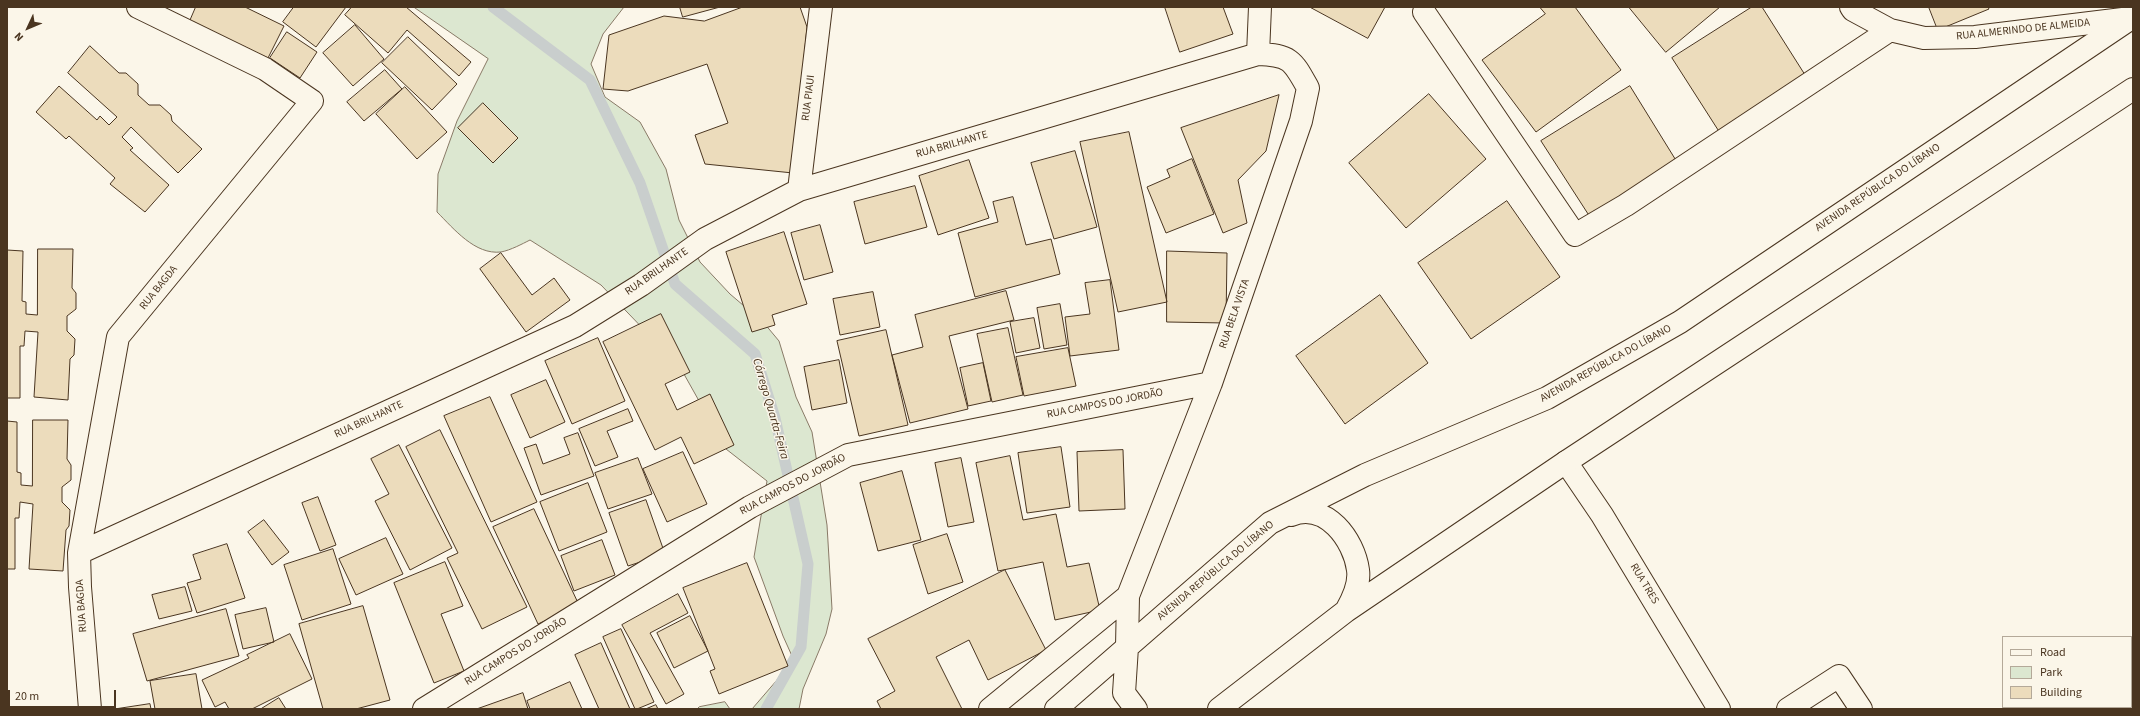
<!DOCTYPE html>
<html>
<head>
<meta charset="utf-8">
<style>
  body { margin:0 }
  #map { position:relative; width:2140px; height:716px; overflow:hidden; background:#fbf6e9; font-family:"Source Sans 3",sans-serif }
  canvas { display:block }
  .frame { position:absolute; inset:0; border:8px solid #4a3520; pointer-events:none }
  .legend { position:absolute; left:2002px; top:636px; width:130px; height:72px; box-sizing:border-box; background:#fbf6e9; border:1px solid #b4a999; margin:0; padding:5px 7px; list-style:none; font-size:12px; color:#4a3520 }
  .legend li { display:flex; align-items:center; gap:8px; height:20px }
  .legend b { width:20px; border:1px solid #b4a999 }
  .north { position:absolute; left:8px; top:8px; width:40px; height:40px; -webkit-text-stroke:3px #fbf6e9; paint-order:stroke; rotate:226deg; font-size:11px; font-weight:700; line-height:16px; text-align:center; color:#4a3520 }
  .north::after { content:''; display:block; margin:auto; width:14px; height:18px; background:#4a3520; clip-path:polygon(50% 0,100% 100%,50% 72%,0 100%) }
  .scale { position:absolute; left:8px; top:690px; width:108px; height:18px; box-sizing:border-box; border:2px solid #4a3520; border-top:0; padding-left:5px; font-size:12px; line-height:14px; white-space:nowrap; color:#4a3520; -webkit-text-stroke:3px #fbf6e9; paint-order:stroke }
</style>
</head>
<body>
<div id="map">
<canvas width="2140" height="716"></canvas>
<div class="frame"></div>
<ul class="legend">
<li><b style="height:5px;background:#fbf6e9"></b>Road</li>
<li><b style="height:11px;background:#dce7d0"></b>Park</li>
<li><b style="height:11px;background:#ecdcbc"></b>Building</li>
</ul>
<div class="north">N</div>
<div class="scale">20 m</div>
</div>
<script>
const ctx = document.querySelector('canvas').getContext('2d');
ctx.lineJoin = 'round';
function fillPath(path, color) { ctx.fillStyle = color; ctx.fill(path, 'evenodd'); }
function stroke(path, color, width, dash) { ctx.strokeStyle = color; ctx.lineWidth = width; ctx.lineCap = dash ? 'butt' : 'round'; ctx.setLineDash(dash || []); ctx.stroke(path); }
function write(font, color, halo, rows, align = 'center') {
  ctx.font = font + ' "Source Sans 3",sans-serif'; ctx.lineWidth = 3; ctx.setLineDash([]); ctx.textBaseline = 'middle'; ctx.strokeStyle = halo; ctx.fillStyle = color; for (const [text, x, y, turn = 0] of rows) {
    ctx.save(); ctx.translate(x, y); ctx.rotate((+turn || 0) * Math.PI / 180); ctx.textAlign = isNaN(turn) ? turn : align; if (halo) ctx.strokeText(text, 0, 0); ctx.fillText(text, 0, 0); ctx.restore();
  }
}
const green = new Path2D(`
  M414 7H624L603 34 591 64 605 97 640 122 666 169 679 220 700 262 730 294 764 323 779 341 796 397 812 432 827 525 832 609 826 634 803 689 799 709H752L777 680 792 656 783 636 754 557 767 481 726 449 680 367 601 285 530 240C522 244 511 250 501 252 475 255 454 229 437 212L438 174 457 121 488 59Z
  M725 702 730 709H697L699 707Z`);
const stream = new Path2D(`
  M493 7 590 80 640 183 675 284 755 354 775 418 808 564 801 647 766 709`);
const building = new Path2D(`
  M196 7H245L284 26 268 58 190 21Z
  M294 7H346L316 47 283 22Z
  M352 7H406L471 62 459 76 407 30 388 53 345 15Z
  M680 7H720L683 17Z
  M743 7H800L807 27 793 173 705 164 695 135 728 123 707 64 628 91 603 89 609 35 664 16 704 21Z
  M1165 7H1223L1233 34 1180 52Z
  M1310 7H1385L1368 38Z
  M1540 7H1575L1621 70 1536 132 1482 60 1545 14Z
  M1629 7H1720L1666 52Z
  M1752 7H1762L1807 78 1720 133 1672 58Z
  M1929 7H1988L1989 9 1938 30Z
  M355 25 384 59 353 86 323 53Z
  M287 32 317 52 300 78 270 58Z
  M408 37 457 84 432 110 382 63Z
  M90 46 119 73H126L138 84V95L149 105H160L171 115 172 121 202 149 178 173 131 127 122 137 133 148 130 150 169 185 145 212 110 184 115 178 69 136 66 139 36 112 59 86 97 120 100 116 109 125 117 117 68 73Z
  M385 70 402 89 364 121 347 102Z
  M1630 86 1677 162 1590 217 1541 141Z
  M405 87 447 132 417 159 376 114Z
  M1429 94 1486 159 1406 228 1349 163Z
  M1279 95 1266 151 1238 180 1247 223 1223 233 1181 128Z
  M483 103 518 138 493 163 458 128Z
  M1129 132 1167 302 1118 312 1080 142Z
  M1075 151 1097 227 1054 239 1031 163Z
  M1192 159 1214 214 1166 233 1147 187 1170 177 1167 170Z
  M969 160 989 218 938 235 919 176Z
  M915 186 927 227 865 244 854 202Z
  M1013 197 1026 245 1051 239 1060 274 975 297 958 233 998 222 993 202Z
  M1507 201 1560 277 1471 339 1418 263Z
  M820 225 833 272 804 280 791 233Z
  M784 232 807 304 772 315 775 325 752 332 726 252Z
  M38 249H73L72 288 76 293V309L67 316V331L75 339 74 355 70 359 68 400 34 397 38 332 25 331 24 346H20V398H7V250L23 251 22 301 26 302V314L37 315Z
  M1167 251 1227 253 1226 323 1167 322Z
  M501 253 532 295 554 278 570 300 526 332 480 269Z
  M1110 280 1119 350 1070 356 1065 317 1090 314 1085 283Z
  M1006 291 1014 320 949 336 968 409 910 423 892 355 923 347 915 315Z
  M873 292 880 327 840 335 833 299Z
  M1380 295 1428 363 1345 424 1296 356Z
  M1060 304 1067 345 1044 349 1037 308Z
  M661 314 690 372 665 384 677 410 710 394 734 445 694 464 681 437 655 450 603 342Z
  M1034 318 1040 348 1016 353 1010 322Z
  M1008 328 1023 395 992 402 977 334Z
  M886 330 908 425 859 436 837 341Z
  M598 338 625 401 572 424 545 361Z
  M1068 348 1076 386 1024 396 1016 357Z
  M839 360 847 403 812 410 804 367Z
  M983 363 991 401 968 406 960 368Z
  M546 380 565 422 530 438 511 395Z
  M490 397 537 502 491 522 444 416Z
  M628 409 633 421 607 431 618 457 595 466 579 429Z
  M33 420H68L67 459 71 465V480L62 487V502L70 510 69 526 66 530 63 571 29 569 33 504 20 502 19 518H15V569H7V421L17 422V472L21 473V485L32 486Z
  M440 430 527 607 482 629 447 558 458 553 406 447Z
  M578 433 594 476 541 495 524 448 536 444 543 464 570 454 564 438Z
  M399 445 452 548 410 570 375 501 389 494 371 459Z
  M1061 447 1070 507 1027 513 1018 453Z
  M1123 450 1125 509 1079 511 1077 452Z
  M683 452 707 504 667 522 643 469Z
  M1010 456 1023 520 1056 514 1067 567 1089 563 1100 610 1055 620 1043 562 998 571 976 463Z
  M638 458 652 494 608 509 595 473Z
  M961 458 974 522 948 527 935 463Z
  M902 471 921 540 878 551 860 483Z
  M588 483 607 532 559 551 540 502Z
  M318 497 336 545 320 551 302 503Z
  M646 500 665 554 628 566 609 513Z
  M534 509 579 605 538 624 493 527Z
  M264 520 289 552 272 565 248 532Z
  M947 534 963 582 928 594 913 545Z
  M386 538 403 574 356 595 339 559Z
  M602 540 615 575 574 591 561 556Z
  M227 544 245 598 197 613 187 583 201 579 193 555Z
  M333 549 351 604 302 620 284 565Z
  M445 562 463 606 441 614 464 671 434 683 394 583Z
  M747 563 788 666 719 694 710 671 715 669 683 588Z
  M1005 570 1046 650 988 680 969 640 936 657 962 709H881L877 701 895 691 868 639Z
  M185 587 192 611 159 619 152 595Z
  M678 594 688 613 650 633 684 694 666 704 622 625Z
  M363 606 390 700 356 709H323L299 624Z
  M266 608 274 642 243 649 235 615Z
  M226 609 239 656 147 681 133 634Z
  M690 616 708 651 674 668 657 633Z
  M621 629 654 702 637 709H635L603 637Z
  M290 634 312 679 252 709H229L225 702 215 707 202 680 249 658 247 655Z
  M601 643 630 709H599L575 655Z
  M196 674 202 709H155L150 681Z
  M570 682 582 709H530L527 701Z
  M523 693 528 709H477Z
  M279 698 286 709H261Z
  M150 704 151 709H115Z
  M656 705 658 709H646Z`);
const minor = new Path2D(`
  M1851 7 1853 10 1890 30 1924 38 1975 37 2131 18
  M1424 12 1575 235 1626 205 1890 30
  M1258 54 1260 7
  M799 190 821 7
  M1566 462 1602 515 1719 709
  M79 553 575 326 641 285 705 239 799 190 1258 54C1291 55 1293 61 1308 88L1301 121 1211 383 1128 596 1127 647
  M90 709 80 587 79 553 118 337 312 101 265 69 138 7
  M424 709 750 507 848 455 1211 383
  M990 709 1128 596
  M1788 709 1839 676 1861 709`);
const major = new Path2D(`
  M1291 515C1326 501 1354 540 1358 570 1360 584 1353 599 1346 611
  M1127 647 1124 693 1136 709
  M1056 709 1270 523 1365 475 1547 398 1680 322 2133 17
  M1219 709 1346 611 1566 462 2133 89`);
const streetNames = [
  ["RUA ALMERINDO DE ALMEIDA",2023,30,-6],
  ["RUA PIAUI",809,98,-83],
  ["RUA BRILHANTE",952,145,-16],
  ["AVENIDA REPÚBLICA DO LÍBANO",1878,188,-34],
  ["RUA BRILHANTE",657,272,-35],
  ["RUA BAGDA",159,288,-51],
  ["RUA BELA VISTA",1235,314,-71],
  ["AVENIDA REPÚBLICA DO LÍBANO",1606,364,-29],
  ["RUA CAMPOS DO JORDÃO",1105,404,-11],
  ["RUA BRILHANTE",369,420,-25],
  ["RUA CAMPOS DO JORDÃO",793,485,-28],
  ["AVENIDA REPÚBLICA DO LÍBANO",1216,571,-40],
  ["RUA TRES",1644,584,59],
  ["RUA BAGDA",82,606,-94],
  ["RUA CAMPOS DO JORDÃO",516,652,-32]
];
const waterNames = [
  ["Córrego Quarta-Feira",770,409,74]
];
fillPath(green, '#dce7d0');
stroke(green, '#887966', 1);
stroke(stream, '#c9cecd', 11);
fillPath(building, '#ecdcbc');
stroke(building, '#4a3520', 1);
stroke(minor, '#4a3520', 24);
stroke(major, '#4a3520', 24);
stroke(minor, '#fbf6e9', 22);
stroke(major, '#fbf6e9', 22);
write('11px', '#4a3520', '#fbf6e9', streetNames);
write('italic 12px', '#4a3520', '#fbf6e9', waterNames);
</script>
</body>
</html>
